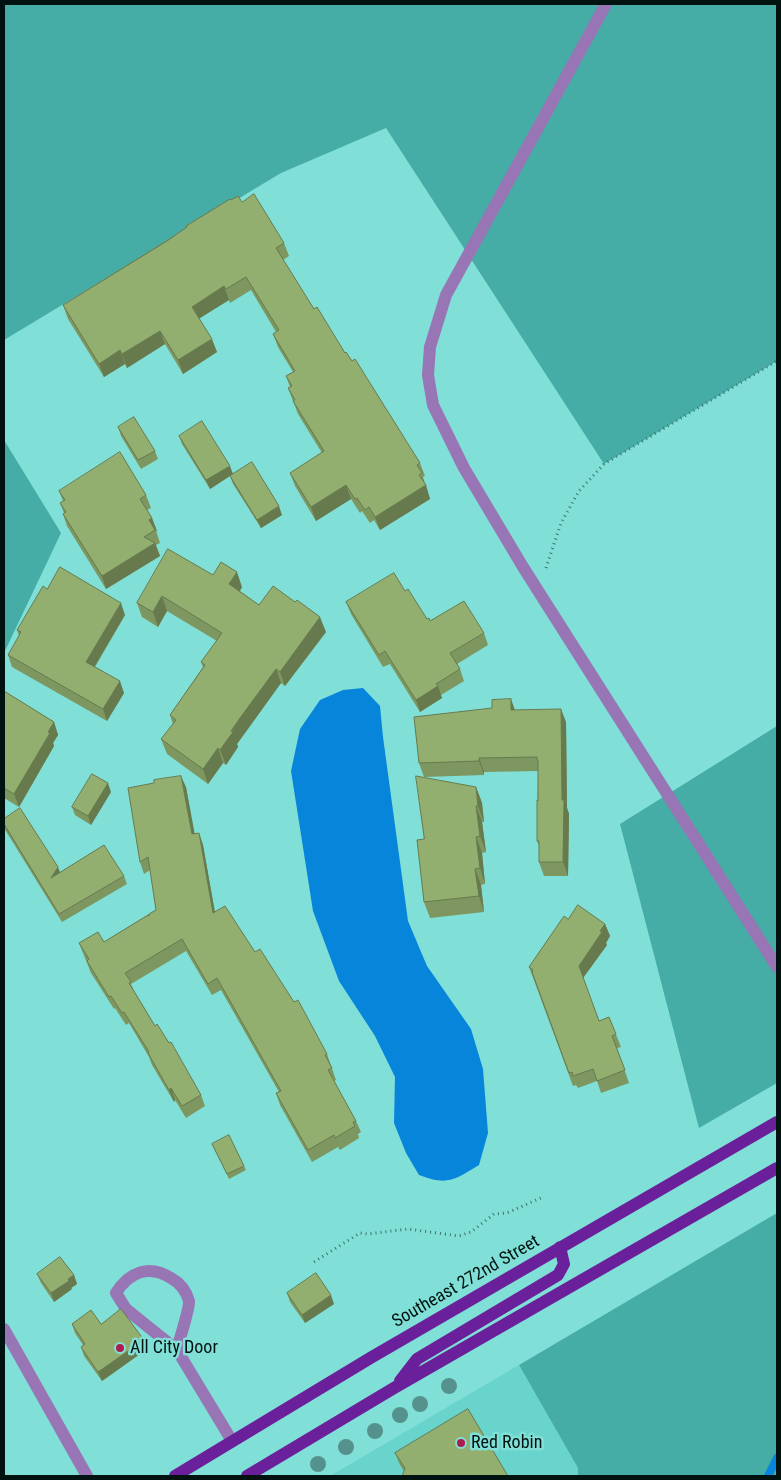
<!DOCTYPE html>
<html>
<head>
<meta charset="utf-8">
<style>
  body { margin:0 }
  #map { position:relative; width:781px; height:1480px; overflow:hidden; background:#80dfd7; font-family:"Roboto Condensed",sans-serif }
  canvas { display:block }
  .frame { position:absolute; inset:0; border:5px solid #011311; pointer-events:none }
</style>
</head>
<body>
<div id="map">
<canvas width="781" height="1480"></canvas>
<div class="frame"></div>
</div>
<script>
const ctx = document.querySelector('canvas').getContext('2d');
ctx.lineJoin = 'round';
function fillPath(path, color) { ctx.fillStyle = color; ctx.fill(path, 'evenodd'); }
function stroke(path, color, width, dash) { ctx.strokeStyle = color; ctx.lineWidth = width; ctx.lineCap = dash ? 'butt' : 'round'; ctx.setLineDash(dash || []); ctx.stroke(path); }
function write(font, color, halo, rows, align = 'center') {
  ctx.font = font + ' "Roboto Condensed",sans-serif'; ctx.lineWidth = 5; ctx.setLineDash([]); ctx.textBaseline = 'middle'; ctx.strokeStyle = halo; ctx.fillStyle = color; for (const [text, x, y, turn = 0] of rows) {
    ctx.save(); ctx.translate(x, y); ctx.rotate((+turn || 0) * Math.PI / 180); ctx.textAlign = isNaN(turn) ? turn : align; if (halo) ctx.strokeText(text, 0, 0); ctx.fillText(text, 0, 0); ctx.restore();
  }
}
const built = new Path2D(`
  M519 1365 578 1468V1476H330Z`);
const forest = new Path2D(`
  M4 4H777V361L604 464 386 128 281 173 4 340Z
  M4 440 61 533 4 653Z
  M777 726V1083L699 1128 620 824Z
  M777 1213V1476H578V1468L519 1365Z`);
const water = new Path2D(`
  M363 688 380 706 383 737 408 921 427 966 471 1029 483 1069 488 1133 479 1165C454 1180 448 1186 419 1175L406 1153 394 1123 395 1077 375 1036 339 981 313 911 291 771 300 729 320 700 343 690Z`);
const stream = new Path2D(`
  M768 1476 777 1458`);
const path = new Path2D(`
  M546 568 561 523 579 491 604 464 777 361
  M314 1262 360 1233 368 1234 408 1229 459 1236 471 1232 494 1214 507 1213 543 1197`);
const minor = new Path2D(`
  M606 4 446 295 430 347 428 375 433 405 464 468 523 567 777 967
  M4 1329 87 1476
  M177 1350C179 1340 190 1308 189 1301 186 1290 180 1283 171 1278 149 1264 129 1272 116 1293L126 1309 177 1350 232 1441`);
const major = new Path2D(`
  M400 1381 417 1359 558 1275 564 1264 560 1247
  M175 1476 372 1357 777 1122
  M247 1476 394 1388 777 1168`);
const trees = [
  [449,1386],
  [420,1404],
  [400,1415],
  [375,1431],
  [346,1447],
  [318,1464]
];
const wall = new Path2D(`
  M231 200 242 202 284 243 289 256 283 260 314 309 345 353 420 463 425 476 423 477 430 499 380 530 374 520 370 523 362 511 360 513 351 499 316 521 295 486 290 473 322 453 298 414 288 388 290 387 286 376 293 372 278 347 273 334 276 332 251 290 230 303 229 300 199 318 217 352 183 374 165 344 127 368 125 364 104 377 68 319 63 305Z
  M118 427 155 451 158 459 141 469 121 436Z
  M179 436 233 474 282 515 261 528 233 484 230 476 210 489 182 444Z
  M59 491 146 495 151 508 147 510 152 518 160 543 156 545 160 556 106 589 67 526 63 514 64 513 60 503 63 501Z
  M213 575 242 587 240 591 259 605 326 632 285 686 281 683 245 733 237 744 238 747 226 765 223 763 208 784 167 754 161 739 173 724 170 715 203 667 201 662 217 641 167 611 158 627 142 617 137 603Z
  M47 589 125 615 95 667 124 693 107 721 12 667 8 655 19 636 17 630Z
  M405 591 427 619 430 621 484 633 488 645 457 664 460 669 464 681 441 695 442 698 420 712 390 664 383 667 351 614 346 602Z
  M4 691 54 722 58 735 53 743 54 746 19 807 4 798Z
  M515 710 566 722 567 808 569 814 568 876H544L539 862V846L537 841 538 771 484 772V775L424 777 419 763Z
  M186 787 194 834 199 833 203 845 215 912 255 952 294 1002 327 1054 336 1080 334 1081 356 1121 361 1132 358 1134 359 1138 340 1150 338 1147 312 1162 280 1105 276 1093 279 1092 221 990 212 995 186 951 131 984 134 991 155 1026 201 1095 205 1106 186 1118 175 1100 174 1102 152 1065 149 1057 129 1023 126 1025 115 1008 114 1009 91 973 79 943 104 942 156 910 150 870 144 874 140 862Z
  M476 787 482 803 484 822H482L486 852 482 853 485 884 481 885 484 912 430 918 424 902V839Z
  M111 792 91 825 75 815 72 807Z
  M4 819 60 872 124 876 127 884 62 922 4 828Z
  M568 919 605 924 610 936 606 943 607 945 583 978 599 1021 609 1017 621 1047 617 1048 629 1083 601 1093 597 1081 578 1088 576 1085 573 1086 529 967Z
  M212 1144 244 1166 246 1170 229 1179Z
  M37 1274 74 1275 77 1284 71 1288 72 1289 54 1302 41 1283Z
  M287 1293 334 1304 305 1323 290 1302Z
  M72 1324H101L144 1340 147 1349 102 1381 84 1356 81 1347 83 1345 75 1333Z
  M395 1453 508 1476 404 1471 400 1465Z`);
const shadedWall = new Path2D(`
  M224 286 229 300 197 320 192 307Z
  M160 331 165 344 127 368 122 354Z
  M212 339 217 352 183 374 178 360Z
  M120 350 125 364 104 377 99 364Z
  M230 466 233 474 210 489 206 480Z
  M346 485 351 499 316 521 311 507Z
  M426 485 430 499 380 530 375 517Z
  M279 506 282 515 261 528 257 520Z
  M152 518 157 531H156L149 520Z
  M155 543 160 556 106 589 102 576Z
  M237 572 242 587 235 599 229 584Z
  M162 596 167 611 158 627 153 612Z
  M121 603 125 615 90 674 86 662Z
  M320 617 326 632 285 686 280 672Z
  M276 669 281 683 245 733 237 744 238 747 226 765 220 750 240 718Z
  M120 681 124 693 107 721 103 709Z
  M438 686 442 698 420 712 416 700Z
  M511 699 516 713 511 710Z
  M561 709 566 722 567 808 569 814 568 876 563 862Z
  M54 722 58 735 53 743 54 746 19 807 14 794Z
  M218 748 223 763 208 784 203 769Z
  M479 758 484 772V775L479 761Z
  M181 776 186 787 197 846 192 834Z
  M108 783 111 792 91 825 88 816Z
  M476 787 482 803 484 822 478 806Z
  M476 806 482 822 486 852 480 836Z
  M199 833 203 845 217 925 213 913Z
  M476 837 482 853 485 884 480 868Z
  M58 867 61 875 51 878Z
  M475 869 481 885 484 912 479 896Z
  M605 924 610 936 606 943 607 945 583 978 579 966Z
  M171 1088 175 1100 174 1102 169 1090Z
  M74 1275 77 1284 71 1288 72 1289 54 1302 51 1293Z
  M331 1295 334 1304 305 1323 302 1315Z
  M144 1340 147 1349 102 1381 98 1372Z`);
const building = new Path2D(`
  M254 194 284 243 276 248 314 309 317 307 345 353 346 352 352 361 355 359 420 463 417 465 422 473 419 475 426 485 375 517 369 507 365 510 357 498 355 499 346 485 311 507 290 473 324 451 293 401 295 400 288 388 292 386 286 376 295 371 273 334 279 330 246 277 226 289 224 286 192 307 212 339 178 360 160 331 122 354 120 350 99 364 63 305 167 241 187 227 186 226 230 199 231 200 238 196 242 202Z
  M134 417 155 451 138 460 118 427Z
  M202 421 230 466 206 480 179 436Z
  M120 452 146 495 140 499 152 518 149 520 155 530 144 537 155 543 102 576 63 514 66 512 60 503 65 500 59 491Z
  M252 462 279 506 257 520 230 476Z
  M168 549 213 575 221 562 237 572 229 584 259 605 273 586 295 602 297 600 320 617 280 672 276 669 240 718 231 731 233 732 220 750 218 748 203 769 161 739 176 720 170 715 205 665 201 662 222 633 162 596 153 612 137 603Z
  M60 567 121 603 86 662 120 681 103 709 8 655 21 632 17 630 43 586 47 589Z
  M394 573 405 591 408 589 427 619 429 618 430 621 464 601 484 633 450 653 460 669 436 684 438 686 416 700 385 651 379 655 346 602Z
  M4 691 54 722 48 732 50 733 14 794 4 788Z
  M511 699V710L561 709 562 800H564L563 862H539V841H537V800L538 801V760H537V757L479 758V761L419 763 414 717 492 708V700Z
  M92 774 108 783 88 816 72 807Z
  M181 776 192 834 199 833 213 913 225 906 255 952 260 949 294 1002 298 1000 327 1054 325 1055 332 1068 328 1070 356 1121 353 1122 355 1126 335 1138 334 1135 308 1150 276 1093 281 1091 217 978 208 984 182 939 125 973 131 982 129 983 155 1026 157 1024 169 1043 171 1042 201 1095 182 1106 171 1088 169 1090 148 1053 149 1052 124 1012 122 1013 111 996 109 997 87 961 89 959 79 943 98 932 104 942 148 915 149 916V914L156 910 148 857 140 862 128 788 154 783V780Z
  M416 776 476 787 478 806H476L480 836 476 837 480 868 475 869 479 896 424 902 417 840 424 839Z
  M20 808 58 867 51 878 104 845 124 876 59 914 4 824V819Z
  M578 905 605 924 600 931 602 932 579 966 599 1021 609 1017 616 1034 612 1036 625 1070 597 1081 593 1069 573 1076 572 1072 569 1073 532 972 533 970 529 967 564 916 568 919Z
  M229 1135 244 1166 227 1174 212 1144Z
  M60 1257 74 1275 68 1279 69 1281 51 1293 37 1274Z
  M316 1273 331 1295 302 1315 287 1293Z
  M121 1309 144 1340 98 1372 81 1347 85 1344 72 1324 91 1310 101 1324Z
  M468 1409 508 1476H402L405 1468 395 1453Z`);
const markers = [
  [120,1348,5,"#ad1c4d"],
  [461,1443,5,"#ad1c4d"]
];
const streetNames = [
  ["Southeast 272nd Street",466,1282,-30]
];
const poiNames = [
  ["All City Door",130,1348],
  ["Red Robin",471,1443]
];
fillPath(built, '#69d4cb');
fillPath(forest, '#45ada5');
fillPath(water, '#0785da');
stroke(stream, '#0785da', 8);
stroke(path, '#3d746f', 3, [1, 4]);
stroke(minor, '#9876b5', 12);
stroke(major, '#6b209b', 12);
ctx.fillStyle = '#56928d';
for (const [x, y] of trees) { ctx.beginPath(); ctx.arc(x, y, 8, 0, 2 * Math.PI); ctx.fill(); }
fillPath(wall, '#7e9660');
fillPath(shadedWall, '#677a4e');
fillPath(building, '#93af70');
stroke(building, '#677a4e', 1);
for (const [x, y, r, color] of markers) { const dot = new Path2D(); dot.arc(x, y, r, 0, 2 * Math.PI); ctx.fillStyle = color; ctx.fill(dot); stroke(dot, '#80dfd7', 2); }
write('18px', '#011311', '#80dfd7', streetNames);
write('18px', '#011311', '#80dfd7', poiNames, 'left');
</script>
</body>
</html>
